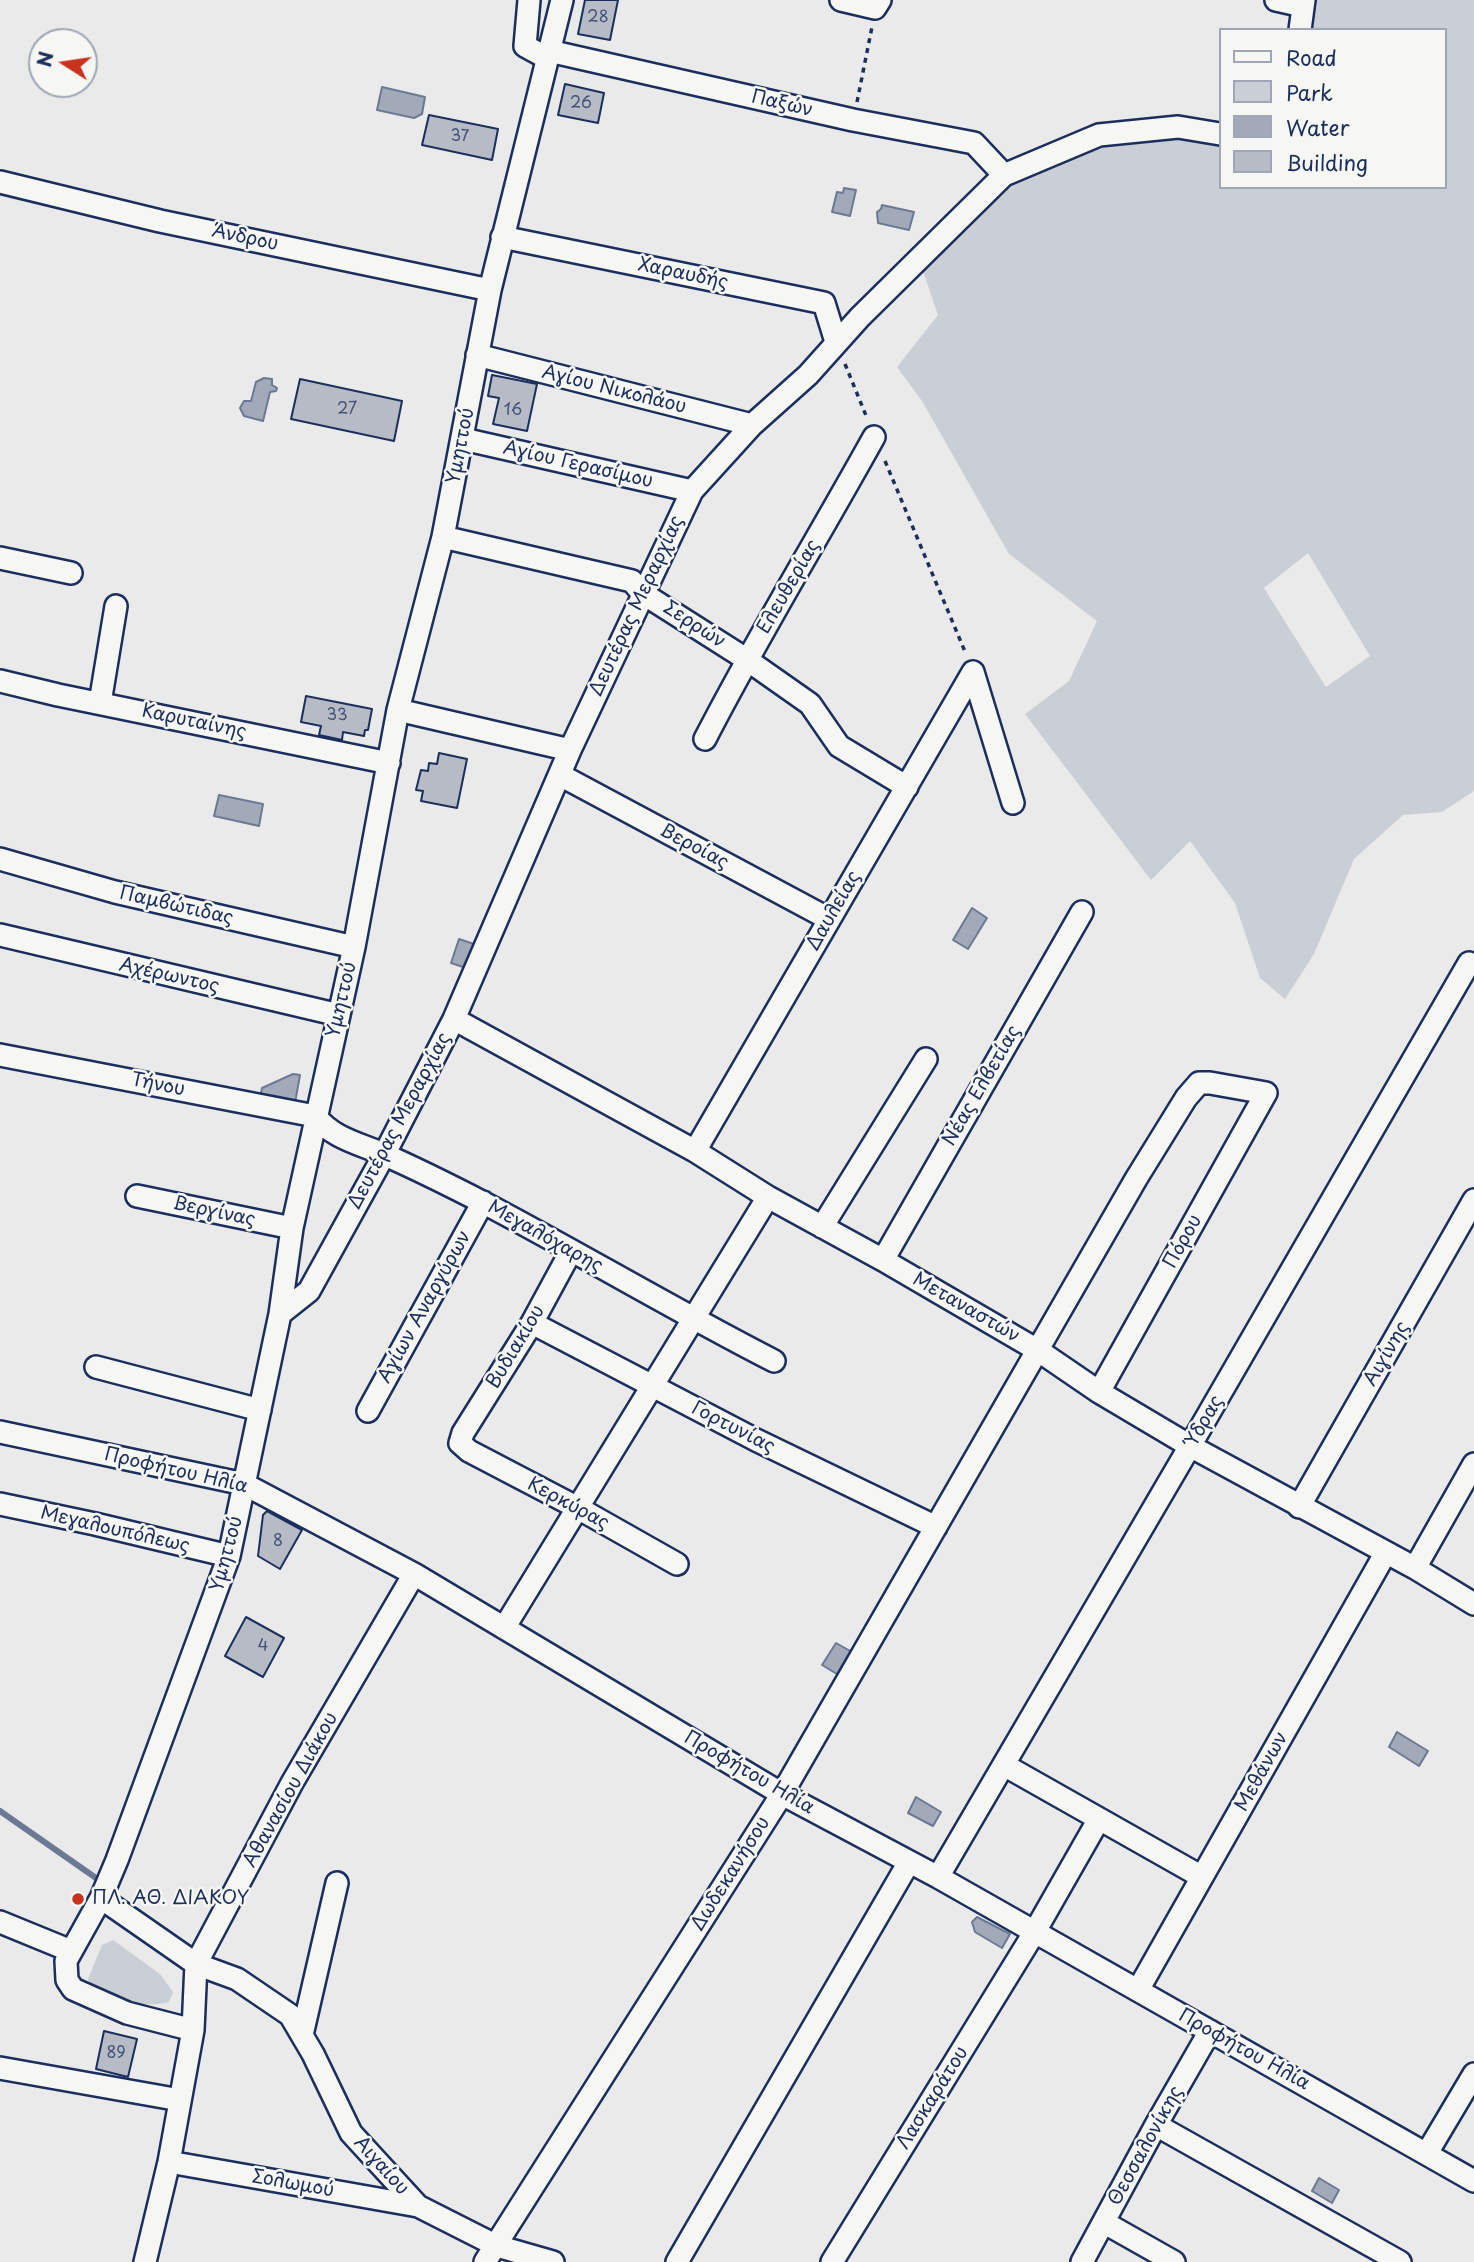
<!DOCTYPE html>
<html>
<head>
<meta charset="utf-8">
<style>
  body { margin:0 }
  #map { position:relative; width:1474px; height:2262px; overflow:hidden; background:#e9eae9; font-family:"Playpen Sans",sans-serif }
  canvas { display:block }
  .legend { position:absolute; left:1219px; top:28px; width:228px; height:161px; box-sizing:border-box; background:#f6f6f2; border:2px solid #9ea6b7; margin:0; padding:9px 12px; list-style:none; font-size:21px; color:#1b2f5e }
  .legend li { display:flex; align-items:center; gap:14px; height:35px }
  .legend b { width:35px; border:2px solid #9ea6b7 }
  .north { position:absolute; left:28px; top:28px; width:70px; height:70px; box-sizing:border-box; background:#f6f6f2; border:2px solid #9ea6b7; border-radius:50%; rotate:282deg; font-size:19px; font-weight:700; line-height:28px; text-align:center; color:#1b2f5e }
  .north::after { content:''; display:block; margin:auto; width:24px; height:32px; background:#c8321e; clip-path:polygon(50% 0,100% 100%,50% 72%,0 100%) }
</style>
</head>
<body>
<div id="map">
<canvas width="1474" height="2262"></canvas>
<ul class="legend">
<li><b style="height:9px;background:#f6f6f2"></b>Road</li>
<li><b style="height:19px;background:#caced5"></b>Park</li>
<li><b style="height:19px;background:#a2aaba"></b>Water</li>
<li><b style="height:19px;background:#b6bbc6"></b>Building</li>
</ul>
<div class="north">N</div>
</div>
<script>
const ctx = document.querySelector('canvas').getContext('2d');
ctx.lineJoin = 'round';
function fillPath(path, color) { ctx.fillStyle = color; ctx.fill(path, 'evenodd'); }
function stroke(path, color, width, dash) { ctx.strokeStyle = color; ctx.lineWidth = width; ctx.lineCap = dash ? 'butt' : 'round'; ctx.setLineDash(dash || []); ctx.stroke(path); }
function write(font, color, halo, rows, align = 'center') {
  ctx.font = font + ' "Playpen Sans",sans-serif'; ctx.lineWidth = 5; ctx.setLineDash([]); ctx.textBaseline = 'middle'; ctx.strokeStyle = halo; ctx.fillStyle = color; for (const [text, x, y, turn = 0] of rows) {
    ctx.save(); ctx.translate(x, y); ctx.rotate((+turn || 0) * Math.PI / 180); ctx.textAlign = isNaN(turn) ? turn : align; if (halo) ctx.strokeText(text, 0, 0); ctx.fillText(text, 0, 0); ctx.restore();
  }
}
const green = new Path2D(`
  M1317 0H1474V791L1442 812 1403 815 1354 859 1314 954 1285 999 1260 978 1235 903 1190 841 1151 880 1025 714 1069 681 1097 621 1009 554 922 401 897 367 938 315 923 271 1017 180 1102 147 1175 139 1220 145V187H1444V30H1313ZM1308 553 1370 656 1326 687 1264 588Z
  M113 1940 160 1974 173 1992 169 2002C149 2008 95 2003 88 1979L102 1945Z`);
const water = new Path2D(`
  M382 87 425 97 422 114 414 118 377 110Z
  M844 188 856 190 850 216 832 212 837 192 843 193Z
  M882 205 914 212 909 230 878 223 877 212 881 209Z
  M264 378 272 379V385L277 388 276 391 270 392 263 421 244 416 240 408 244 401H251L256 382Z
  M219 795 263 804 259 826 214 816Z
  M972 908 987 918 968 949 953 940Z
  M459 939 474 944 466 968 451 963Z
  M293 1074 300 1075 295 1103 260 1097 262 1088Z
  M836 1643 852 1652 837 1674 822 1665Z
  M1397 1732 1428 1751 1419 1766 1389 1747Z
  M916 1797 941 1812 933 1826 908 1813Z
  M977 1917 1010 1934 1002 1948 975 1932 972 1922Z
  M1319 2178 1339 2190 1332 2203 1312 2191Z`);
const stream = new Path2D(`
  M0 1811 96 1878`);
const building = new Path2D(`
  M585 0H618L610 40 578 34Z
  M565 84 604 93 598 123 558 115Z
  M429 115 498 129 492 160 422 145Z
  M492 375 537 384 527 431 493 424 499 398 488 396Z
  M300 379 402 401 394 441 291 419Z
  M306 696 372 709 368 730H365L364 736 343 732 342 740 319 735 321 726 301 722Z
  M439 753 467 759 457 808 421 801 423 791 416 790 421 770 428 771 429 763 437 764Z
  M267 1511 302 1530 280 1569 258 1556 263 1515Z
  M246 1617 284 1638 263 1677 225 1656Z
  M104 2031 137 2039 128 2077 96 2069Z`);
const path = new Path2D(`
  M857 102 872 27
  M845 364 867 418
  M885 461 966 654`);
const minor = new Path2D(`
  M529 0 525 46 547 58
  M841 0 875 8 880 0
  M1276 0 1303 6
  M1300 30 1304 0
  M549 51 853 120 974 143 1004 175
  M0 182 160 221 490 290
  M502 237 824 303 836 342
  M477 355 752 425
  M463 439 692 491
  M443 537 632 581 642 593 746 659 810 704 839 746 907 787
  M0 558 71 573
  M973 672 1013 803
  M0 681 58 695 389 763
  M100 703 116 606
  M398 710 570 750
  M705 739C758 636 818 538 874 437
  M560 775 829 919
  M0 859 115 892 354 947
  M0 935 339 1015
  M454 1019 695 1151 768 1197 883 1260 1039 1351 1099 1392 1190 1446 1415 1568 1474 1604
  M0 1055 315 1116C334 1139 358 1143 383 1154 417 1169 451 1186 484 1203 581 1254 676 1311 774 1361
  M695 1151 973 672
  M137 1196 292 1228
  M822 1227 926 1059
  M571 1251 532 1323 463 1433 460 1443 469 1451 578 1508 677 1564
  M883 1260 1082 912
  M280 1314 309 1291 384 1155 454 1019 570 750 692 491 752 425 808 375 860 317 1004 175 1099 135 1178 127 1220 134
  M532 1323 756 1440 936 1527
  M96 1367 260 1410
  M368 1411 483 1202
  M0 1432 244 1484 414 1574 782 1794 938 1877 1474 2181
  M0 1504 95 1524 229 1556
  M1299 1507 1474 1200
  M1415 1568 1474 1464
  M504 1628 768 1197
  M1004 1765 1202 1877
  M938 1877 1190 1446 1469 963
  M101 1898 196 1964 237 1979 290 2015 313 2054 351 2133 418 2206 497 2246 553 2262
  M0 1922 71 1951
  M1138 1990 1385 1554
  M193 2030 127 2013 73 1989 67 1980 66 1961 101 1898 117 1860 229 1556 280 1314 292 1228 354 947 398 710 443 537 490 290 562 0
  M302 2035 337 1883
  M0 2068 180 2100
  M1156 2125 1400 2262
  M1427 2153 1474 2074
  M169 2162 418 2206
  M1105 2223 1174 2262
  M145 2262 169 2162 193 2030 196 1964 292 1783 414 1574
  M485 2262 782 1794 1136 1179 1186 1098 1199 1083H1210L1266 1093 1099 1392
  M677 2262 909 1862
  M832 2262 1034 1933 1099 1819
  M1082 2262 1156 2125 1210 2031`);
const markers = [
  [78,1899,7,"#c8321e"]
];
const numberNames = [
  ["28",598,18],
  ["26",581,104],
  ["37",460,137],
  ["27",347,410],
  ["16",513,411],
  ["33",337,716],
  ["8",278,1542],
  ["4",263,1647],
  ["89",116,2054]
];
const streetNames = [
  ["Παξών",782,104,13],
  ["Άνδρου",245,238,12],
  ["Χαραυδής",683,274,12],
  ["Αγίου Νικολάου",614,390,14],
  ["Υμηττού",461,446,-79],
  ["Αγίου Γερασίμου",578,465,13],
  ["Ελευθερίας",789,587,-60],
  ["Δευτέρας Μεραρχίας",637,606,-65],
  ["Σερρών",694,625,33],
  ["Καρυταίνης",194,722,12],
  ["Βεροίας",694,847,28],
  ["Παμβώτιδας",176,906,13],
  ["Δαυλείας",834,911,-60],
  ["Αχέρωντος",169,976,13],
  ["Υμηττού",342,1000,-77],
  ["Τήνου",158,1085,11],
  ["Νέας Ελβετίας",982,1086,-60],
  ["Δευτέρας Μεραρχίας",400,1121,-62],
  ["Βεργίνας",214,1212,12],
  ["Μεγαλόχαρης",545,1237,29],
  ["Πόρου",1183,1242,-61],
  ["Αγίων Αναργύρων",425,1307,-61],
  ["Μεταναστών",966,1308,30],
  ["Βυδιακίου",516,1347,-59],
  ["Αιγίνης",1387,1354,-60],
  ["Ύδρας",1205,1421,-60],
  ["Γορτυνίας",733,1428,27],
  ["Προφήτου Ηλία",176,1471,13],
  ["Κερκύρας",568,1504,28],
  ["Μεγαλουπόλεως",115,1530,13],
  ["Υμηττού",227,1554,-75],
  ["Μεθάνων",1262,1772,-61],
  ["Προφήτου Ηλία",749,1773,30],
  ["Αθανασίου Διάκου",291,1790,-61],
  ["Δωδεκανήσου",731,1874,-58],
  ["Προφήτου Ηλία",1244,2050,29],
  ["Λασκαράτου",933,2098,-58],
  ["Θεσσαλονίκης",1146,2146,-61],
  ["Αιγαίου",381,2166,48],
  ["Σολωμού",293,2184,10]
];
const poiNames = [
  ["ΠΛ. ΑΘ. ΔΙΑΚΟΥ",92,1899]
];
fillPath(green, '#caced5');
fillPath(water, '#a2aaba');
stroke(water, '#6c7995', 2);
stroke(stream, '#6c7995', 6);
fillPath(building, '#b6bbc6');
stroke(building, '#1b2f5e', 2);
stroke(minor, '#1b2f5e', 26);
stroke(path, '#1b2f5e', 3.5, [5, 5]);
stroke(minor, '#f6f6f2', 21);
for (const [x, y, r, color] of markers) { const dot = new Path2D(); dot.arc(x, y, r, 0, 2 * Math.PI); ctx.fillStyle = color; ctx.fill(dot); stroke(dot, '#f6f6f2', 2.5); }
write('16px', '#425278', null, numberNames);
write('19px', '#1b2f5e', '#f6f6f2', streetNames);
write('19px', '#1b2f5e', '#f6f6f2', poiNames, 'left');
</script>
</body>
</html>
